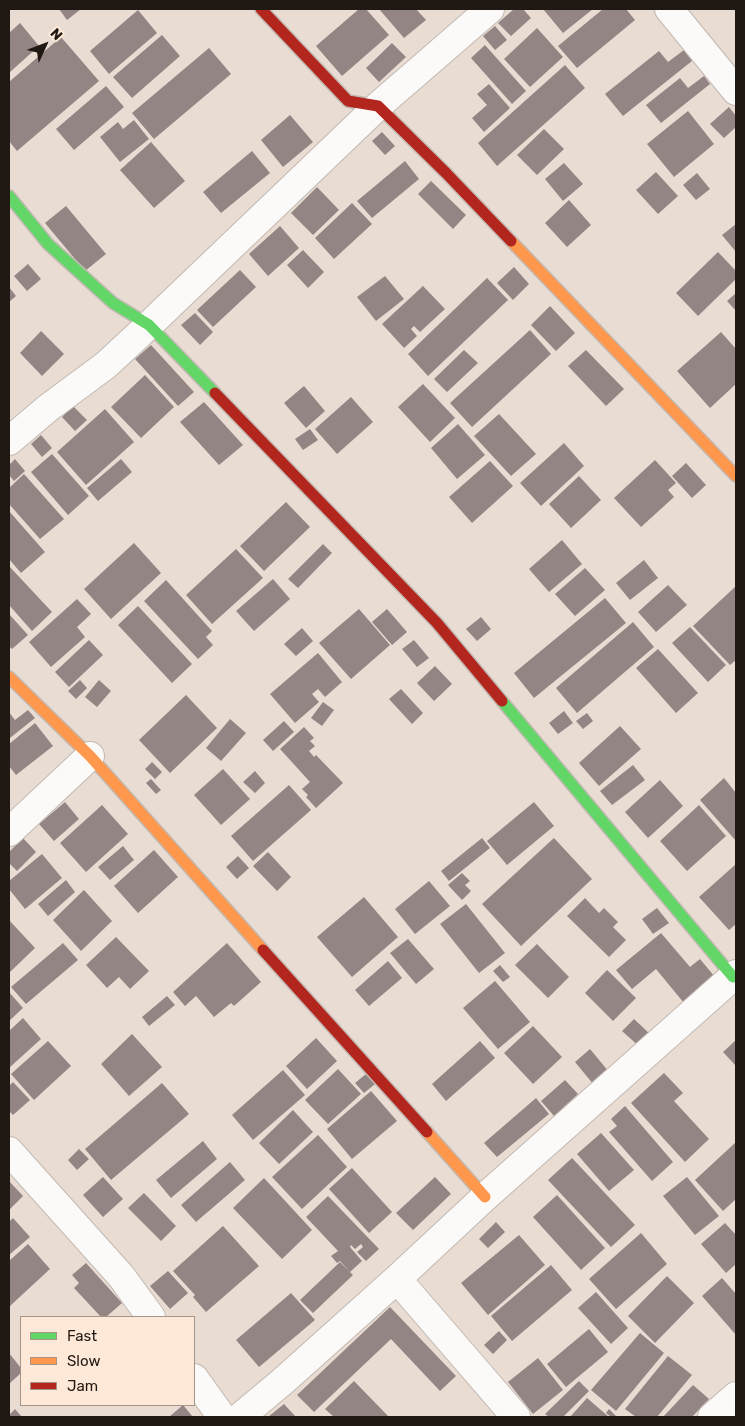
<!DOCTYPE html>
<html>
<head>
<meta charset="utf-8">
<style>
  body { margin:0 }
  #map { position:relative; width:745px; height:1426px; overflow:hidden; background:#e8dcd3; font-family:Rubik,sans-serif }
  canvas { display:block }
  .frame { position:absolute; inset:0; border:10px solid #201812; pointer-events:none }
  .legend { position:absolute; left:20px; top:1316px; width:175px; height:90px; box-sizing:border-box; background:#fee8d7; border:1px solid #a59588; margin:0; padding:6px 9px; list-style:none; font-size:15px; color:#201812 }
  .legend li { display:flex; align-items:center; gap:10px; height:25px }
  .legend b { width:25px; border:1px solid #a59588 }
  .north { position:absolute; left:20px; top:20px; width:50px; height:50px; -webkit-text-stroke:4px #fee8d7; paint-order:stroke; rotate:47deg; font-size:14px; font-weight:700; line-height:20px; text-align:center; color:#201812 }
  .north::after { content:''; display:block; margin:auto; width:18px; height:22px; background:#201812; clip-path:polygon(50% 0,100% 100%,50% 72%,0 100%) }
</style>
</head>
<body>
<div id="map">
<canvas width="745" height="1426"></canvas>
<div class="frame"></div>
<ul class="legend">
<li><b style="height:6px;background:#63d668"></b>Fast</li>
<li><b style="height:6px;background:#ff974d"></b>Slow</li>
<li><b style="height:6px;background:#b3261e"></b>Jam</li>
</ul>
<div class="north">N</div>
</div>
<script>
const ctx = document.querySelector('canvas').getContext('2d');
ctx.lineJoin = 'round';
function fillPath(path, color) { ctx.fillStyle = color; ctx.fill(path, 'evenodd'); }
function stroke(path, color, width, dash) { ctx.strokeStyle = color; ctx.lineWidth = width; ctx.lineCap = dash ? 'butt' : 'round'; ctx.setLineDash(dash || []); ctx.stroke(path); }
const building = new Path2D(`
  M59 9H81L67 20Z
  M359 9H366L389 35 342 76 316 46Z
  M379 9H416L426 20 404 38Z
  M514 9H523L531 18 511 36 498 23Z
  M543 9H593L563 33Z
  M603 9H626L635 20 577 68 558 46Z
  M138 10 157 33 109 74 90 51Z
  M20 23 39 46 9 73V33Z
  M495 26 507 40 495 50 483 36Z
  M537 28 563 57 530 87 504 59Z
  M162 35 180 56 132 98 113 77Z
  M61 37 99 81 17 151 9 141V82Z
  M392 43 406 57 379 82 366 68Z
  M485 45 526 91 512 104 471 58Z
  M209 48 231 74 154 139 132 113Z
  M684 50 692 61 623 116 605 94 659 51 668 62Z
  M565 65 585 88 497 166 478 143Z
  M704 76 710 84 661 123 646 105 680 78 688 88Z
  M489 84 510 108 484 132 472 118 487 105 477 94Z
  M106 86 124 107 74 150 56 129Z
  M729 107 736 116V127L724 138 710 124Z
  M688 111 714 144 674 177 647 144Z
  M290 115 313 142 283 167 261 140Z
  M134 120 149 139 120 162 100 137 118 122 123 129Z
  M544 129 564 149 537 175 517 155Z
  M382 132 395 146 385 155 372 141Z
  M151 142 185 181 154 208 120 170Z
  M252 151 270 173 221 213 203 192Z
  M405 161 419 179 372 218 357 201Z
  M564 163 583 184 563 201 545 179Z
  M656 172 678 196 658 214 636 190Z
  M697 173 710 189 696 200 683 185Z
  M431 181 466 215 453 229 418 194Z
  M317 187 339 210 313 235 291 213Z
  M569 200 591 225 567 247 545 223Z
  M352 203 372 224 334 259 315 238Z
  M66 206 106 254 85 271 45 223Z
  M736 224V252L722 235Z
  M280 226 299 248 268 276 249 254Z
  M303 250 324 272 308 288 287 265Z
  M718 252 736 271V279L698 316 676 293Z
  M28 264 41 279 27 291 14 276Z
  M514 267 529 284 513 300 497 283Z
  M240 270 256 287 213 327 197 310Z
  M385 276 404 299 376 321 357 297Z
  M487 278 508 300 428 376 408 354Z
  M423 286 445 309 420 332 414 326 411 329 417 336 404 348 382 324Z
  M9 287 16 296 9 302Z
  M736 293V311L727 301Z
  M550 306 575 333 556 351 531 325Z
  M195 313 213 332 200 345 181 325Z
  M530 330 551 354 472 427 450 403Z
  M41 331 64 354 42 376 20 353Z
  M721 332 736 349V384L710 408 677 371Z
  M151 345 194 392 178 406 135 359Z
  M464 350 478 363 447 392 434 379Z
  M586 350 624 389 606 406 568 366Z
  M145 375 174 407 141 438 111 407Z
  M423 384 455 418 430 442 398 407Z
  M304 386 325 411 306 428 284 403Z
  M351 397 373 422 337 454 315 429Z
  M204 402 243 445 219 465 180 422Z
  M73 406 87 420 75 431 62 417Z
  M105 409 134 442 86 485 57 452Z
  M499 414 536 454 511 476 474 436Z
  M458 424 485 455 457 479 431 448Z
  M310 429 318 440 303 450 295 439Z
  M41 435 52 448 42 457 31 444Z
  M564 443 584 466 541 506 520 483Z
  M52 454 89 496 68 515 31 472Z
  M15 459 25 471 14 481 9 475V465Z
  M121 459 132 472 98 501 87 488Z
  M655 460 676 483 668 490 674 497 641 527 614 498Z
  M490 461 513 486 472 523 449 497Z
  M686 463 706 485 692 498 672 476Z
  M24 474 64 519 40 539 9 504V488Z
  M579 476 601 500 571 528 549 504Z
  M286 502 310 527 264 571 240 546Z
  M9 511 45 552 21 573 9 559Z
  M562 540 582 564 549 592 529 569Z
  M134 543 161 573 111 619 84 589Z
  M323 544 332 553 298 588 288 579Z
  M236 549 263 578 212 624 186 595Z
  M644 560 658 578 630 600 616 583Z
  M9 566 52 612 32 631 9 605Z
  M585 568 605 590 575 616 555 594Z
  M273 579 290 599 254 631 236 611Z
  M166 580 212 631 206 637 213 645 198 659 144 601Z
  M668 585 687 605 656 632 638 612Z
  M736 586V660L730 665 693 626Z
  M605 598 626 623 534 698 514 673Z
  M77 599 91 614 77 627 85 637 51 667 29 642Z
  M138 606 192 664 172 683 118 625Z
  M359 609 390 645 351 679 319 643Z
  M387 609 407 632 392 645 372 622Z
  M9 614 28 635 12 649 9 646Z
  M481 617 491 629 477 641 466 629Z
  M633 622 654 647 577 713 556 688Z
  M690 627 726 665 708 682 672 643Z
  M302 628 313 641 296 656 284 644Z
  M89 640 103 655 69 687 55 672Z
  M414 640 429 658 417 667 402 649Z
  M658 649 698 693 676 713 636 668Z
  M318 653 342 682 325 697 318 689 312 694 319 702 295 723 270 694Z
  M435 666 452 684 434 701 417 683Z
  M80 680 87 688 76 699 68 691Z
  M99 680 111 691 97 707 85 697Z
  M401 689 423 713 412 724 389 699Z
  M186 695 217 728 170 773 139 740Z
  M323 702 334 710 322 726 311 718Z
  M28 710 35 718 10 738 9 736V712L15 720Z
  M564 711 573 723 558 734 549 723Z
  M587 713 593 721 583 729 576 721Z
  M230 719 246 733 221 761 206 748Z
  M284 721 294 732 273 751 263 740Z
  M35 723 53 746 16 775 9 766V744Z
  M620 726 641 749 599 786 579 763Z
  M304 727 314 738 310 741 315 746 309 751 314 757 316 755 343 783 316 808 306 797 308 795 302 789 310 782 280 749Z
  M152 762 162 772 155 779 145 769Z
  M633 765 645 780 612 805 600 791Z
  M223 769 250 799 221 825 194 795Z
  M255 771 265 783 255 793 243 782Z
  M724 778 736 793V841L700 800Z
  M151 779 161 790 156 794 146 783Z
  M660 780 683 806 648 838 625 812Z
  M289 785 311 810 253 861 231 836Z
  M65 802 79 819 54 841 39 824Z
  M534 802 554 826 507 865 487 841Z
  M102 805 128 834 86 872 60 843Z
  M699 805 726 836 687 871 660 841Z
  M23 838 36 852 17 871 9 863V852Z
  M482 838 490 848 449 881 441 871Z
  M554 838 592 879 521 946 482 904Z
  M123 846 134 860 110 880 98 867Z
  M154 850 178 877 138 913 114 886Z
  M268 852 291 877 277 891 253 866Z
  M42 854 62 878 25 909 9 889V881Z
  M238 856 249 868 237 879 226 867Z
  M736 864V924L729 930 699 897Z
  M462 873 470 881 465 885 471 891 462 900 448 885Z
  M66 880 75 892 48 916 38 904Z
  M429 881 450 906 415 934 395 909Z
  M84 890 112 921 81 951 53 920Z
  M364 897 398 937 352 977 317 937Z
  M585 898 599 913 604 908 618 922 613 927 626 940 609 957 567 916Z
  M466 904 505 953 479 973 440 924Z
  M657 908 669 923 653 934 642 919Z
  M9 920 35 948 9 973Z
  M661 933 690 967 700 959 715 977 684 1003 656 969 632 989 616 970Z
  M116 937 149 971 130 989 119 977 107 988 86 965Z
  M408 939 434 969 416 984 390 953Z
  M63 943 78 960 26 1004 11 987Z
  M227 943 261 982 234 1006 231 1003 214 1017 196 996 185 1006 173 992Z
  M537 944 569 977 548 998 515 965Z
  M388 961 402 978 369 1006 355 990Z
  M500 965 510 977 503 982 493 971Z
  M607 970 636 998 613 1021 585 993Z
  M495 981 530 1022 498 1049 463 1008Z
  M9 992 23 1008 9 1021Z
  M167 996 175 1005 149 1026 142 1017Z
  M23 1018 41 1039 9 1068V1031Z
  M634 1019 652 1036 641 1048 622 1031Z
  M533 1026 562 1057 533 1084 504 1053Z
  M132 1034 162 1067 129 1096 101 1064Z
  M316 1038 337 1061 307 1089 286 1066Z
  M736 1040V1066L723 1052Z
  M48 1041 71 1066 34 1100 11 1074Z
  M480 1041 495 1058 446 1101 432 1084Z
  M590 1049 609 1072 594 1085 575 1062Z
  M338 1069 361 1094 328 1124 305 1100Z
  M283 1070 305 1095 253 1140 232 1115Z
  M664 1073 683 1093 674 1101 709 1139 685 1162 631 1103Z
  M366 1074 375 1084 364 1093 355 1083Z
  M565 1080 578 1094 554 1116 541 1101Z
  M13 1082 30 1100 13 1115 9 1111V1086Z
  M162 1083 189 1114 111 1180 85 1149Z
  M371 1091 397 1121 352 1159 327 1129Z
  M536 1098 549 1114 497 1157 484 1143Z
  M625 1106 673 1162 652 1181 609 1132 617 1126 611 1119Z
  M293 1110 313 1132 279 1164 259 1143Z
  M601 1133 634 1170 609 1191 577 1154Z
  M318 1135 347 1167 302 1209 272 1177Z
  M203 1141 217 1159 171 1198 156 1180Z
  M736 1142V1199L723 1211 695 1180Z
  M79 1149 89 1159 77 1170 68 1160Z
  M572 1158 635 1225 611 1247 548 1180Z
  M230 1162 245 1180 196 1222 181 1205Z
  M352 1168 392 1212 369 1233 329 1189Z
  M103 1177 123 1199 103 1217 83 1195Z
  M435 1177 451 1194 413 1230 396 1213Z
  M687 1177 719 1216 695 1235 663 1196Z
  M264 1178 312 1230 282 1259 233 1208Z
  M9 1181 23 1196 9 1210Z
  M144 1193 176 1226 161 1241 128 1208Z
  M557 1195 605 1248 581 1270 533 1217Z
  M328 1196 379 1249 366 1261 357 1252 363 1247 361 1244 355 1249 351 1245 350 1247 362 1261 350 1272 340 1261 337 1263 331 1256 338 1251 306 1217Z
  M13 1218 30 1237 9 1255V1222Z
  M496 1222 505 1232 488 1248 479 1239Z
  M725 1223 736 1235V1264L726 1273 701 1244Z
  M223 1226 259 1266 206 1312 193 1297 195 1295 173 1271Z
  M641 1233 667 1264 616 1309 589 1279Z
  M519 1235 545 1265 488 1315 461 1283Z
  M28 1244 50 1269 10 1306 9 1261Z
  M340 1262 353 1275 313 1313 300 1300Z
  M86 1263 122 1303 106 1317H101L74 1288 79 1283 72 1275Z
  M551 1265 572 1290 512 1341 491 1316Z
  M168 1271 188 1293 170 1309 150 1286Z
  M667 1276 694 1303 655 1343 628 1316Z
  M722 1278 736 1294V1335L702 1296Z
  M596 1292 628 1328 611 1344 578 1308Z
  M291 1293 315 1320 259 1367 236 1340Z
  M390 1307 456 1376 440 1391 391 1339 314 1412 297 1395Z
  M589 1329 608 1352 566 1387 547 1364Z
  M499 1331 507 1340 493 1354 484 1345Z
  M640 1333 664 1353 616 1411 591 1390Z
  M9 1353 21 1368V1373L9 1384Z
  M668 1356 692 1375 657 1417H636L625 1409Z
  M538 1358 563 1390 533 1414 508 1382Z
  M354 1381 389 1417H334L325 1409Z
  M579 1381 589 1391 563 1417H549L545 1414Z
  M693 1385 709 1399 692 1417H663Z
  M587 1398 609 1417H570Z
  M284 1404 296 1417H268Z
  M183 1405 193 1417H169Z
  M15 1409 22 1417H9V1415Z
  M609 1409 617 1417H611L606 1413Z`);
const street = new Path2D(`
  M669 9 736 91
  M9 441 48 408 106 365 149 325 378 106 490 9
  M9 832 90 756
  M9 1151 121 1276 151 1317
  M397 1279 516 1417
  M194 1378 222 1417
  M240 1417 282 1382 397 1279 485 1197 736 974
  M712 1417 736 1396`);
const fast = new Path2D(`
  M9 196 48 244 113 303 149 325 215 393
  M502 701 733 977`);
const slow = new Path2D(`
  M511 241 736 476
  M9 677 90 756 263 950
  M427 1132 485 1197`);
const jam = new Path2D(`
  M261 9 348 101 378 106 446 173 511 241
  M215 393 437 623 502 701
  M263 950 427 1132`);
fillPath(building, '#928584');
stroke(street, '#c2b9b2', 30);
stroke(fast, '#c2b9b2', 14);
stroke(slow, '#c2b9b2', 14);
stroke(jam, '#c2b9b2', 14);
stroke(street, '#fcfaf8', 28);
stroke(fast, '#63d668', 11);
stroke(slow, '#ff974d', 11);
stroke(jam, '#b3261e', 11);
</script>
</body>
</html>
